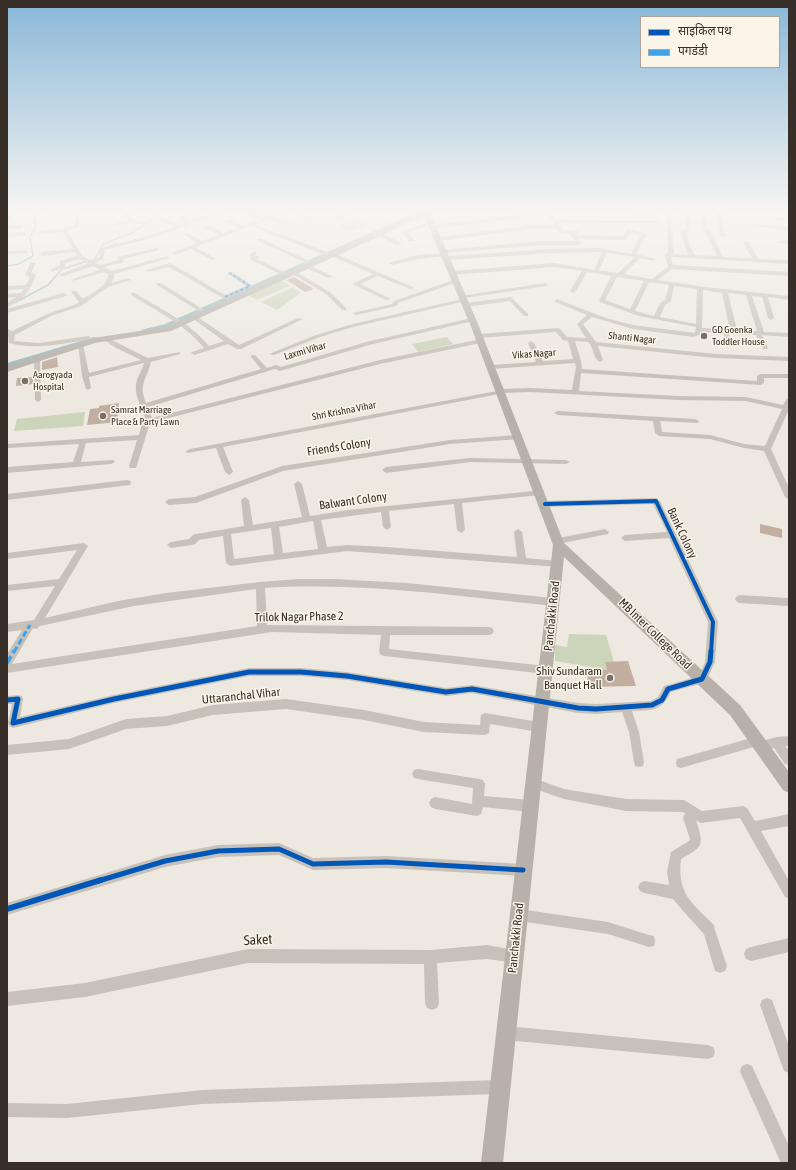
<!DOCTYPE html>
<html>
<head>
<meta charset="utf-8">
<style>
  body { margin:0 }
  #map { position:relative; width:796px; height:1170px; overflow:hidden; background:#ede9e1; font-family:"Asap Condensed","Noto Sans Devanagari",sans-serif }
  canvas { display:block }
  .frame { position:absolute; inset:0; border:8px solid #382f28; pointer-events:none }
  .legend { position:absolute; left:640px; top:16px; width:140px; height:52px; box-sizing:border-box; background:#fbf4e8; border:1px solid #ada59b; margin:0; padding:5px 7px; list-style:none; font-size:12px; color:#382f28 }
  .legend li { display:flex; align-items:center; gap:8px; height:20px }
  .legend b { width:20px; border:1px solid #ada59b }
</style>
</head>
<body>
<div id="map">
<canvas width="796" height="1170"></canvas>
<div class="frame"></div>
<ul class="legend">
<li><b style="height:5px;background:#0057b8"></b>साइकिल पथ</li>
<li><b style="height:5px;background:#3fa3eb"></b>पगडंडी</li>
</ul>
</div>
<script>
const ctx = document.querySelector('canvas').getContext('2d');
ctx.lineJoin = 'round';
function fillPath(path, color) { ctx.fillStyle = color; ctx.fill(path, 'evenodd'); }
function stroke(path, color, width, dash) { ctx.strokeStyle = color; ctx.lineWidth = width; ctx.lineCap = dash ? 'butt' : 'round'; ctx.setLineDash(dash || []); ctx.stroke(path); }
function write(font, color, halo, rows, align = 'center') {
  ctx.font = font + ' "Asap Condensed",sans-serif'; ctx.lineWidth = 3; ctx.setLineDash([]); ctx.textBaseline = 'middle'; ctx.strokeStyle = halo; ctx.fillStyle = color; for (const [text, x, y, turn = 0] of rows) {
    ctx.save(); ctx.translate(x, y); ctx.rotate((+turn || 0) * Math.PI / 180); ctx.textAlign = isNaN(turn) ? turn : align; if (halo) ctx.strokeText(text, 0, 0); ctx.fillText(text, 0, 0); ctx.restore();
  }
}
const green = new Path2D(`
  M354 220 367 225 351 231 339 226Z
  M281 280 290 286 257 300 249 296V294Z
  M293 287 301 293 277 310 261 302Z
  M447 337 453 344 418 352 412 344Z
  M85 412 83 426 14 431 17 419Z
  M569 634 606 635 614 662H605L607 670 555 661V645L567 647Z`);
const stream = new Path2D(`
  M95 259 103 244 132 233 163 212
  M7 266 18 264 33 256 30 237 36 226 34 217 40 212
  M16 302 48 285 62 269 88 261`);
const canal = new Path2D(`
  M417 212H422L169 327 144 332 141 330 165 324Z
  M94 337 99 338 7 367V363Z`);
const building = new Path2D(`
  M294 277 314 289 305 292 286 280Z
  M57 357 58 367 42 370V362Z
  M33 377V384L16 386 17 378Z
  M119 403 117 422 87 425 90 409 99 408V406Z
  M760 524 782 529V538L760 533Z
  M628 661 636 686 586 687 589 668 607 670 605 662Z`);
const street = new Path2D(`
  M12 212H17L10 220H7V217Z
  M74 212H85L78 214 80 217 79 227 67 230 82 256 91 260 99 257 101 248 151 235 175 227 161 220V218H165L179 225 187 223 180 219V217L194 212H200L186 218 191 221 218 212H224L155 237 105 250 103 259 95 263 100 265 118 260 117 257 157 248 160 250 123 259 124 262 104 267 112 271 167 256 170 258 114 274V278L111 283 128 278 131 280 108 287 81 306 51 316 15 335 14 341 39 343 88 336 95 340V342H91L87 340C60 344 35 350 9 343L7 328 12 331 47 314 77 304 79 302 71 292 72 291H76L83 299C92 293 108 286 108 274L105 272 73 281V279L100 270 93 266 64 276H60V274L87 264V263L79 259 65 263V267L53 272 50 270 60 265V261L77 256 74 252 42 256 39 254 42 252 73 249 63 232 41 234 38 232 41 230 62 229 75 225 76 217 74 215 47 218 45 217Z
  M122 212H127L135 220 146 224 144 225 133 223 112 226V224L129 220Z
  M246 212H250L264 218 281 212H287L274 218 289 223V225L269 219 256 225 330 253H334L415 288 410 289 378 276 360 284 391 299 386 300 352 284 373 274 331 256H327L251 226 195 247 215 258V260H211L191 249 175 255 172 253 197 243 184 235V233H188L202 241 219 235 205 228V226H209L223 233 238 228 226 222V220H230L243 226 259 220 246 214Z
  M291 212H297L312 219 308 220Z
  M346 212H351L341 219H337V217Z
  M543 212H555L551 214 555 220 660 221V223H558L563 230 579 231V233L575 234 576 235 623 236 626 230 628 229 646 233 647 234 636 254 656 259 653 261 640 258 624 274 652 279 668 267 665 255 668 253 667 212H671L674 254 688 255 680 231 685 229 686 212H690L691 231 686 233 694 255 717 256 706 233 701 231 702 212H706L707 229 711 231 723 257 752 258 743 243 746 241 748 242 758 259 789 260V264L673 257 671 258 673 265 789 272V276L672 269 658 280 705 287 789 296V300L768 297 774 318 771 320 768 318 762 297 752 296 764 332 789 333V337L762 335 768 348 767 349H763L756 335 729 334 731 339 742 341 743 342 740 344 727 342 723 333 701 332 699 335 693 337 633 329 592 317 583 324 596 342 716 354 789 357V361L716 358 598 346 603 360 600 362C593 359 594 347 588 342L575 341 581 361 582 369 757 381V376L760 374H789V378H764V383L761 385 581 373 579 391 678 396 746 397 783 405 787 399 789 398V409L771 449 789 488V500L785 497 764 451 744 448 710 439 659 436 655 433 653 421 558 415 554 413 558 411 695 419 699 421 698 423 660 421 662 432 710 435 744 444 765 446 782 409 746 401 678 400 530 392 504 393 223 447 233 472 229 475 225 472 216 448 187 453 186 451 190 449 497 391 500 389 530 388 572 390 576 367 575 363 491 369 488 367 491 365 536 362 528 343 531 341 534 343 543 361 573 359 568 341 563 340 556 332 479 338 476 336 479 334 558 328 560 329 567 337 586 338 577 324 587 315 555 302 554 301 557 299 606 318 633 325 695 333 696 327 639 316 600 302 599 301 611 276 587 272 576 291 573 293 570 291 582 271 555 267 452 275 449 273 452 271 555 263 594 270 602 252 551 253 447 260 444 258 447 256 551 249 600 248 631 254 641 235 630 233 627 239 625 240 578 239 581 243 578 245H542L444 253 442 252V250L542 241H575L570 234 560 233 557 229H532L438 241 435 239 438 237 532 225H555L546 214 432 229 429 227 432 225ZM607 253 635 257 618 273 599 270ZM617 277 644 281 630 309 605 300ZM649 282 669 285 665 300 660 303 654 316 635 311ZM674 286 697 289 696 324 660 317 665 305 671 301ZM703 290 722 293 730 330 702 328ZM728 293 746 295 757 331 737 330Z
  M627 212H644L655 214 653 215 629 213Z
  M717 212H721L725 237 720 236Z
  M778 218H789V220H776V219Z
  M428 222 432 223 408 233 414 240 413 241H409L402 232Z
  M753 224 789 227V231L755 226H753Z
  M7 225H20L23 227 20 229H7Z
  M378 231 401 243 402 244 397 245 376 234 375 233Z
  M7 233 24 232 27 234 24 236 7 237Z
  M258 239H262L314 263 309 264 258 241Z
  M781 240H789V244L779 243 778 242Z
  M25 250 28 252 27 253 7 254 8 251Z
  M254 251 256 252V255L259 257 257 259 288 274V276H284L251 260 250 259 252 257 250 255Z
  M445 253 448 255 447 256 418 259 392 265 389 263 418 255Z
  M31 262 36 263 31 273 36 275C31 290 23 301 7 307V303L16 297 7 298V294L21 293 24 289 7 290V286L26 285 30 277 25 275Z
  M170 263 225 295 246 286 228 274V272H232L253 286 229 297 233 300 230 302 169 267 149 272 146 270Z
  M306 264 332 276 333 277 328 278 304 267 303 266Z
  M291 271H295L330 292 346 308V310H342L326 294 291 273Z
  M456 279 459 281 458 282 398 303 396 306 356 315 353 313 392 304 394 301Z
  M157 283H161L207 312 202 313 157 285Z
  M545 283 548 285 547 286 464 298 467 300 466 301 353 327 320 337 274 355 269 354 316 335 349 325 462 299 459 297 460 296Z
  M64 293 67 295 66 296 7 313V309Z
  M131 293H135C161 309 189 322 209 346L224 341 192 318V316H196L239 345 298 318 303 319 241 349H237L228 344 194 355 191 353 192 352 204 348C185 324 156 311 131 295Z
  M511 297 528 314V316H524L510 301 466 307 463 305 466 303Z
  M472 318 474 319V321L373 344 280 371 275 369 148 407 152 418 380 360 481 339 484 341 481 343 380 364 153 422V426H149L136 468H130L129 466 137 440 86 443 81 462 114 460 115 462 111 464 7 473V467L73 462 79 444 7 448V444L139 435 142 424 146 422C144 409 134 398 136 385 137 377 142 371 144 363L89 377 91 388 88 390 86 389 82 376 78 344 83 345 89 373 141 360 116 348 104 340V338L106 337 148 358 180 352V354L151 362C147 379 138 384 146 403L261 369 251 357V355H255L267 368 276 365 281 367 370 341Z
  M37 357 40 359 41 400 38 402 35 400 34 359Z
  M518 435H521V439L450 444 283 471 196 503 169 505 165 502 169 499 195 497 282 466 450 440Z
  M470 458 566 460 570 462 566 464 470 462 386 473 382 470 386 467Z
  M127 480 130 481 131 483 130 485 7 500V494Z
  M298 481 302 484 310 516 348 510 543 490 544 492 540 495 462 503 465 530 461 533 457 530 454 504 389 511 391 527 387 530 383 527 381 512 321 520 327 547 347 545 387 547 517 557 514 532 518 529 522 532 526 558 558 561 562 564 558 567 347 551 230 566 226 563 223 536 199 540 195 544 192 545 171 548 167 545 171 542 189 539 193 535 196 534 244 526 241 500 245 497 249 500 253 525 302 517 294 484ZM313 521 318 549 283 553 279 527ZM271 528 274 554 234 559 231 534Z
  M656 498 660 501 718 622 715 662 706 682 671 692C661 712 652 710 632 711L639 732 644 762 643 766 639 767 635 766 634 762 629 732 622 712 596 714 578 713 472 693 446 696 347 680 301 676H249L114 703 13 728 9 726 8 723 12 704H7V696L18 695 22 696 23 699 20 717 114 695 249 668H301L347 672 446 688 472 685 578 703 596 704 651 701 658 697 664 686 699 676 705 662 708 622 669 538 625 541 621 538 625 535 667 532 653 504 545 507 541 504 545 501Z
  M605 529 609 532 608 534 558 544 554 541 558 538Z
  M84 543 88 546 45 618 118 601 166 593 260 582 298 579H334L407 583 553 598 556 599 558 602 556 605 553 606C457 596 362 582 265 588L267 625 489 627 492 628 494 631 492 634 489 635H390L389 649 546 666 550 667 551 670 550 673 546 674 384 656 381 655 379 652 381 635 272 632 7 673V654L22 630 7 632V624L34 620 55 586 7 591V585L59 579 77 550 7 559V553ZM256 589 257 626 12 664 33 628 36 629 40 626 134 606Z
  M740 595 789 598V606L740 603 737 602 735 599 737 596Z
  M286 699 364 710 424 722 480 725 481 715 485 713 539 722 543 724 544 727 543 730 539 732 490 724 489 733 485 735 424 732 364 720 286 709 213 715 167 726 126 729 69 749 7 755V745L69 739 126 719 167 716 213 705Z
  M758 736 762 738 763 741 776 737 789 736V746H785L789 751V765L785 764 774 748 762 751 758 750 757 746 681 768 677 767 676 763 677 759 681 758Z
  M418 769 479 779 483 780 485 784 484 796 530 800 534 802 536 806 534 810 530 812 483 807 481 814 477 816 435 809 431 807 429 803 431 799 435 797 472 804 473 788 418 779 414 778 412 774 414 770Z
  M533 778 564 789 626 799 684 800 702 811 743 806 747 808 755 821 789 814V826L761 831 789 881V899L785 897 740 818 701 823 696 820C704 846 704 846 681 859 677 894 692 903 714 925L715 930 727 966 725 971 720 973 715 971 704 934 684 912 673 899 644 893 640 891 638 887 640 883 644 881 669 885 667 872 671 852 689 841 690 839 683 818 685 813 682 812 626 811 564 799 529 787 527 783 529 779Z
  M279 843 313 858 386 856 523 864 527 866 529 870 527 874 523 876 386 868 313 870 279 855 218 857 165 867 7 915V903L165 855 218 845Z
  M519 909 608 922 649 935 654 936 655 941 654 946 649 947 608 934 519 921 515 919 513 915 515 911Z
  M789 938V952L751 961 746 959 744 954 746 949 751 947Z
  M487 945 520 951 522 956 520 961 515 963 487 959 437 963 439 1003 437 1008 432 1010 427 1008 425 1003 424 964 248 963 85 997 7 1006V992L85 983 248 949 430 950Z
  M767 998 772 1000 789 1046V1073L784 1071 760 1005 762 1000Z
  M505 1026 708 1045 713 1047 715 1052 713 1057 708 1059 505 1040 500 1038 498 1033 500 1028Z
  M747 1064 752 1066 789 1146V1163H781L742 1076 740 1071 742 1066Z
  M499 1080 504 1082 506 1087 504 1092 499 1094 202 1104 67 1118 7 1117V1103L67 1104 202 1090Z`);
const secondary = new Path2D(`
  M421 212H430L478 324 564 543 740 705 789 772V793L783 790 730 715 564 557 503 1163H481L553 545 470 324 424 216 171 331 95 343 7 372V366L93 338 166 327Z`);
const quietFar2 = new Path2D(`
  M225 297 250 286 230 273`);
const quietFar1 = new Path2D(`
  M14 652 30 625`);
const quiet = new Path2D(`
  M7 663 14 651`);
const cyclewayFar2 = new Path2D(`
  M545 504 656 501 713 622 711 652`);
const cyclewayFar1 = new Path2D(`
  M7 700 18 699 13 723 114 699 249 672H301L347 676 446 692 472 689 578 708 596 709 652 705 662 700 668 689 702 679 710 662 711 651
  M98 881 165 861 218 851 279 849 313 864 386 862 523 870`);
const cycleway = new Path2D(`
  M7 909 101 880`);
const markers = [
  [704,336,4,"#777069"],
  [25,381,4,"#777069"],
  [103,416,4,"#777069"],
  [610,678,4,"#777069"]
];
const farPoinames = [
  ["GD Goenka",712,330],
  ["Toddler House",712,342],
  ["Aarogyada",33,375],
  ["Hospital",33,387],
  ["Samrat Marriage",111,410],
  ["Place & Party Lawn",111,422]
];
const farStreetnames = [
  ["Shanti Nagar",632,338,6],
  ["Laxmi Vihar",305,351,-16],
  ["Vikas Nagar",534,354,-4],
  ["Shri Krishna Vihar",344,411,-11]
];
const streetNames = [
  ["Friends Colony",339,447,-9],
  ["Balwant Colony",353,501,-8],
  ["Bank Colony",682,533,65],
  ["Panchakki Road",552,616,-84],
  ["Trilok Nagar Phase 2",299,617,-1],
  ["MB Inter College Road",655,634,44],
  ["Uttaranchal Vihar",241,696,-6],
  ["Panchakki Road",516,938,-84]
];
const poiNames = [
  ["Shiv Sundaram",602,671],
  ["Banquet Hall",602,685]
];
const nearStreetnames = [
  ["Saket",258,940,-3]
];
fillPath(green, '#ccd4ba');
stroke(stream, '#9bbcc0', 1.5);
fillPath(canal, '#9bbcc0');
fillPath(building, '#c2afa2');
fillPath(street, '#c7c1b9');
fillPath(secondary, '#b7b1aa');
stroke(quietFar2, '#3fa3eb', 2, [3.5, 2]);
stroke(quietFar1, '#3fa3eb', 3, [6, 3]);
stroke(quiet, '#3fa3eb', 3.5, [8, 3.5]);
stroke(cyclewayFar2, '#0057b8', 4);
stroke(cyclewayFar1, '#0057b8', 5);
stroke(cycleway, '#0057b8', 6);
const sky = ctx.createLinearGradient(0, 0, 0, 376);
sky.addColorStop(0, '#89b7d8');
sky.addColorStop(0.56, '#f7f5f2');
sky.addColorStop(1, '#f7f5f200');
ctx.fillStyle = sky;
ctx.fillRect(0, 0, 796, 376);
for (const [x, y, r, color] of markers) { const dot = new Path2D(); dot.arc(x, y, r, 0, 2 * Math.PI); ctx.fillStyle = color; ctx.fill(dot); stroke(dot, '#fbf4e8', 1.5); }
write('10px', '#382f28', '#fbf4e8', farPoinames, 'left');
write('10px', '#382f28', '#fbf4e8', farStreetnames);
write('12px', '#382f28', '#fbf4e8', streetNames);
write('12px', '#382f28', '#fbf4e8', poiNames, 'right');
write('14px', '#382f28', '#fbf4e8', nearStreetnames);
</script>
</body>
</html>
